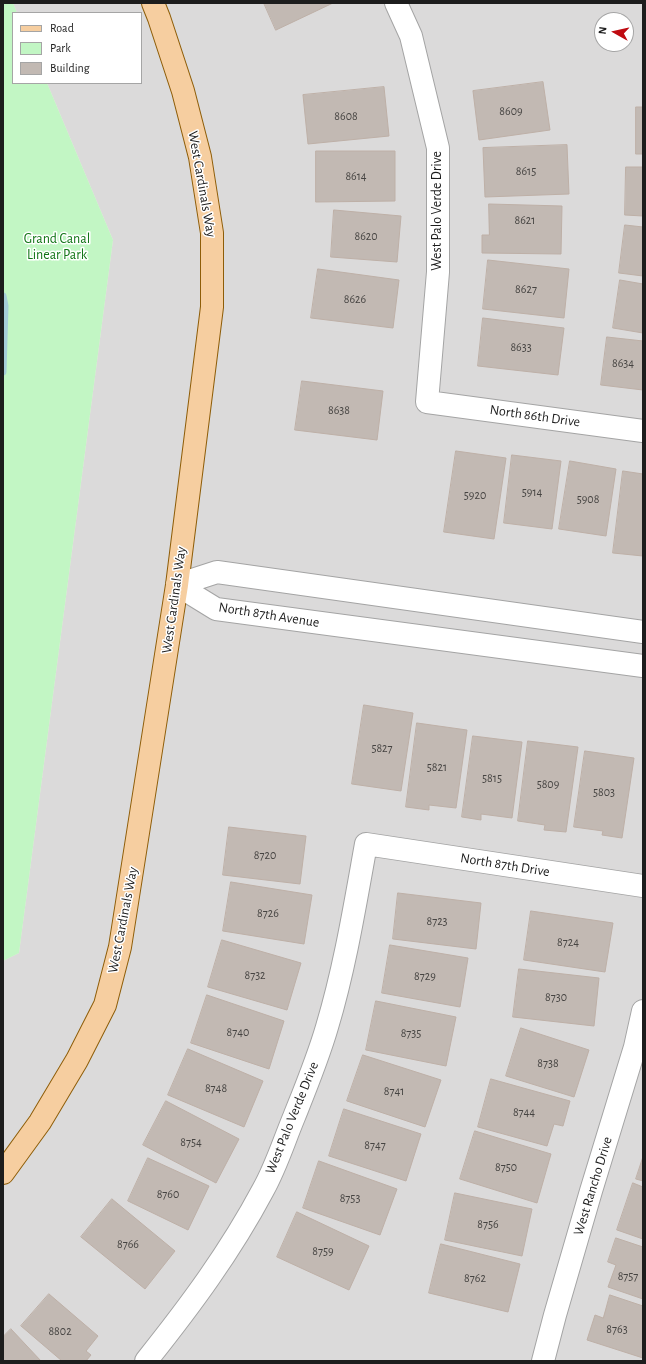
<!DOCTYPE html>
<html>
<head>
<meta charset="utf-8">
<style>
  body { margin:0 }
  #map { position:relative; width:646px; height:1364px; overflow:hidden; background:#eeeae3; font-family:"Alegreya Sans",sans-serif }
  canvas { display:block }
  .frame { position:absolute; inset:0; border:4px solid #1d1d1d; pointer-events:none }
  .legend { position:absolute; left:12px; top:12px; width:130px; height:72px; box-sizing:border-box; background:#fff; border:1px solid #a5a5a5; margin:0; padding:5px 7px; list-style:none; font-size:12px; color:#1d1d1d }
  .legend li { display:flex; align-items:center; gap:8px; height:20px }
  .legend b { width:20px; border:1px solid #a5a5a5 }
  .north { position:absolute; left:594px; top:12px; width:40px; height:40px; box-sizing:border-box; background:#fff; border:1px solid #a5a5a5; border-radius:50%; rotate:278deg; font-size:11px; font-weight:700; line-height:16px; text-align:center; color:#1d1d1d }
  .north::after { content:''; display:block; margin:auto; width:14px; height:18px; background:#bf0b11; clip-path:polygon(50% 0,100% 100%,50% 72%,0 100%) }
</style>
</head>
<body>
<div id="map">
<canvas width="646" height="1364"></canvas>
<div class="frame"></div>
<ul class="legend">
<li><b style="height:5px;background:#f6cea0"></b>Road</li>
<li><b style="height:11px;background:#c2f6c4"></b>Park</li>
<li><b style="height:11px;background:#c2b9b3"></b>Building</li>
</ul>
<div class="north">N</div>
</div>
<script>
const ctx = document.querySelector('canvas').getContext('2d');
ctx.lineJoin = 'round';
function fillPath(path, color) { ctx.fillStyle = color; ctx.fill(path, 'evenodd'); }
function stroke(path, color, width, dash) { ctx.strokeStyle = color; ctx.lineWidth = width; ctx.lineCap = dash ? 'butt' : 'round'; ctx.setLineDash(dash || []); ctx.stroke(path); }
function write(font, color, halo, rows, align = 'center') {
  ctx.font = font + ' "Alegreya Sans",sans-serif'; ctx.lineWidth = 3; ctx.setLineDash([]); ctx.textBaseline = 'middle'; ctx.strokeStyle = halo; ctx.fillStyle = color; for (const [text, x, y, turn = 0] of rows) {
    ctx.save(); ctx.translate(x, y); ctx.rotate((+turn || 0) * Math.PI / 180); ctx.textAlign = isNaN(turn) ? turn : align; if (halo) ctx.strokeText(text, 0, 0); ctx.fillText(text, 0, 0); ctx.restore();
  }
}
const residential = new Path2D(`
  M13 3H643V1361H3V961L19 953 113 240 47 83H141V13H17ZM602 20H626V44H602Z`);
const park = new Path2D(`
  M3 3H13L17 13H13V83H47L113 240 19 953 3 961Z`);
const stream = new Path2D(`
  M3 296 5 306 3 372`);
const building = new Path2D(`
  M264 3H333L276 30Z
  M543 82 550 130 479 140 473 91Z
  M384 87 389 136 308 144 303 95Z
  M636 107H643V154H636Z
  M567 145 569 194 485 197 483 148Z
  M316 151H395V201L316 202Z
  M626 167H643V216L625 215Z
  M489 204 562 206 561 254 482 253V235H489Z
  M334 210 401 216 397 262 331 257Z
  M625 225 643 227V276L619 273Z
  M488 260 569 269 564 318 483 309Z
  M318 269 399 280 393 328 311 318Z
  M620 280 643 284V333L613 328Z
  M483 318 564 328 558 375 478 366Z
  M607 337 643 341V390L601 385Z
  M302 381 383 391 377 440 295 430Z
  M456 451 506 458 494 539 444 532Z
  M512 455 561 461 552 529 504 523Z
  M570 461 616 469 606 536 559 529Z
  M623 471 643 474V556L613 553Z
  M364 705 413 713 401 791 352 784Z
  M417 723 467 730 456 808 429 805V810L406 807Z
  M473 736 522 742 512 818 481 814V820L462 817Z
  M528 741 578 747 566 832 544 830 545 825 518 821Z
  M585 751 634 758 622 838 602 835 603 831 574 827Z
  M229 827 306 836 300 884 223 875Z
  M231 882 312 895 304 944 223 931Z
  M398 893 481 903 476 949 393 939Z
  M531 911 613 923 605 972 524 960Z
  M222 940 301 963 287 1010 208 987Z
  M390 945 468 958 460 1007 382 993Z
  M519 969 599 978 594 1026 513 1017Z
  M207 995 284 1021 269 1069 191 1043Z
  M376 1001 456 1017 446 1066 366 1050Z
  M521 1028 589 1050 574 1097 506 1076Z
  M188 1049 263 1081 244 1127 168 1095Z
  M363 1055 441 1080 425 1127 347 1101Z
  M491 1079 570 1101 563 1126 554 1124 547 1146 478 1127Z
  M166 1101 239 1139 216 1183 143 1145Z
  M344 1109 421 1134 406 1181 329 1156Z
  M475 1131 551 1154 537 1203 460 1179Z
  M643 1157V1181L636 1179Z
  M148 1158 209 1186 188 1230 128 1201Z
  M319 1161 397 1189 380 1235 303 1208Z
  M633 1183 643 1187V1239L617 1230Z
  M455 1193 532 1209 522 1256 445 1240Z
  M112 1199 175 1251 145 1289 81 1237Z
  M297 1212 369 1246 349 1290 277 1257Z
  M616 1238 643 1247V1299L608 1287 616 1265 608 1262Z
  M441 1244 520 1264 508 1312 429 1293Z
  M49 1294 98 1336 86 1351 91 1355 86 1361H62L21 1326Z
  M610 1295 643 1306V1358L587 1340 595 1315 603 1318Z
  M11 1329 41 1361H3V1337Z`);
const minor = new Path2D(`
  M396 3 411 36 438 148V272L427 402 643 431
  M177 585 216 609 643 666
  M177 585 217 572 643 632
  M146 1361C190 1306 230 1252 263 1190 276 1167 284 1141 294 1117 306 1087 318 1058 327 1027 345 967 355 905 366 844L643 886
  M543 1361 555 1315 591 1191 635 1047 643 1011`);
const major = new Path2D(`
  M3 1173 40 1122 77 1060 105 1005 120 947 177 585 212 307V233L200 157 183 91 159 18 153 3`);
const numberNames = [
  ["8609",511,111],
  ["8608",346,116],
  ["8615",526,171],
  ["8614",356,176],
  ["8621",525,220],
  ["8620",366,236],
  ["8627",526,289],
  ["8626",355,299],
  ["8633",521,347],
  ["8634",623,363],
  ["8638",339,410],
  ["5914",532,492],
  ["5920",475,495],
  ["5908",588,499],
  ["5827",382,748],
  ["5821",437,767],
  ["5815",492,778],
  ["5809",548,784],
  ["5803",604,792],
  ["8720",265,855],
  ["8726",268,913],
  ["8723",437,921],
  ["8724",568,942],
  ["8732",255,975],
  ["8729",425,976],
  ["8730",556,997],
  ["8740",238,1032],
  ["8735",411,1033],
  ["8738",548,1063],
  ["8748",216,1088],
  ["8741",394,1091],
  ["8744",524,1112],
  ["8754",191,1142],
  ["8747",375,1145],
  ["8750",506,1167],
  ["8760",168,1194],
  ["8753",350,1198],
  ["8756",488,1224],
  ["8766",128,1244],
  ["8759",323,1251],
  ["8757",628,1276],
  ["8762",475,1278],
  ["8763",617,1329],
  ["8802",60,1331]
];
const streetNames = [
  ["West Cardinals Way",202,184,80],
  ["West Palo Verde Drive",437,211,-90],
  ["North 86th Drive",535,416,8],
  ["West Cardinals Way",174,600,-82],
  ["North 87th Avenue",269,615,9],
  ["North 87th Drive",505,865,9],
  ["West Cardinals Way",123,920,-79],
  ["West Palo Verde Drive",292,1118,-68],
  ["West Rancho Drive",593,1186,-73]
];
const parkNames = [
  ["Grand Canal",57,239],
  ["Linear Park",57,255]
];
fillPath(residential, '#dbdada');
fillPath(park, '#c2f6c4');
stroke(stream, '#a6cfd9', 7);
fillPath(building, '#c2b9b3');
stroke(building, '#beb0a7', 1);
stroke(minor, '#a4a4a4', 24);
stroke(major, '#8e5d08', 24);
stroke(minor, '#fff', 22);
stroke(major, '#f6cea0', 22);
write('12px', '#464442', null, numberNames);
write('14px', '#1d1d1d', '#fff', streetNames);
write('14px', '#117516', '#fff', parkNames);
</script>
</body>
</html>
